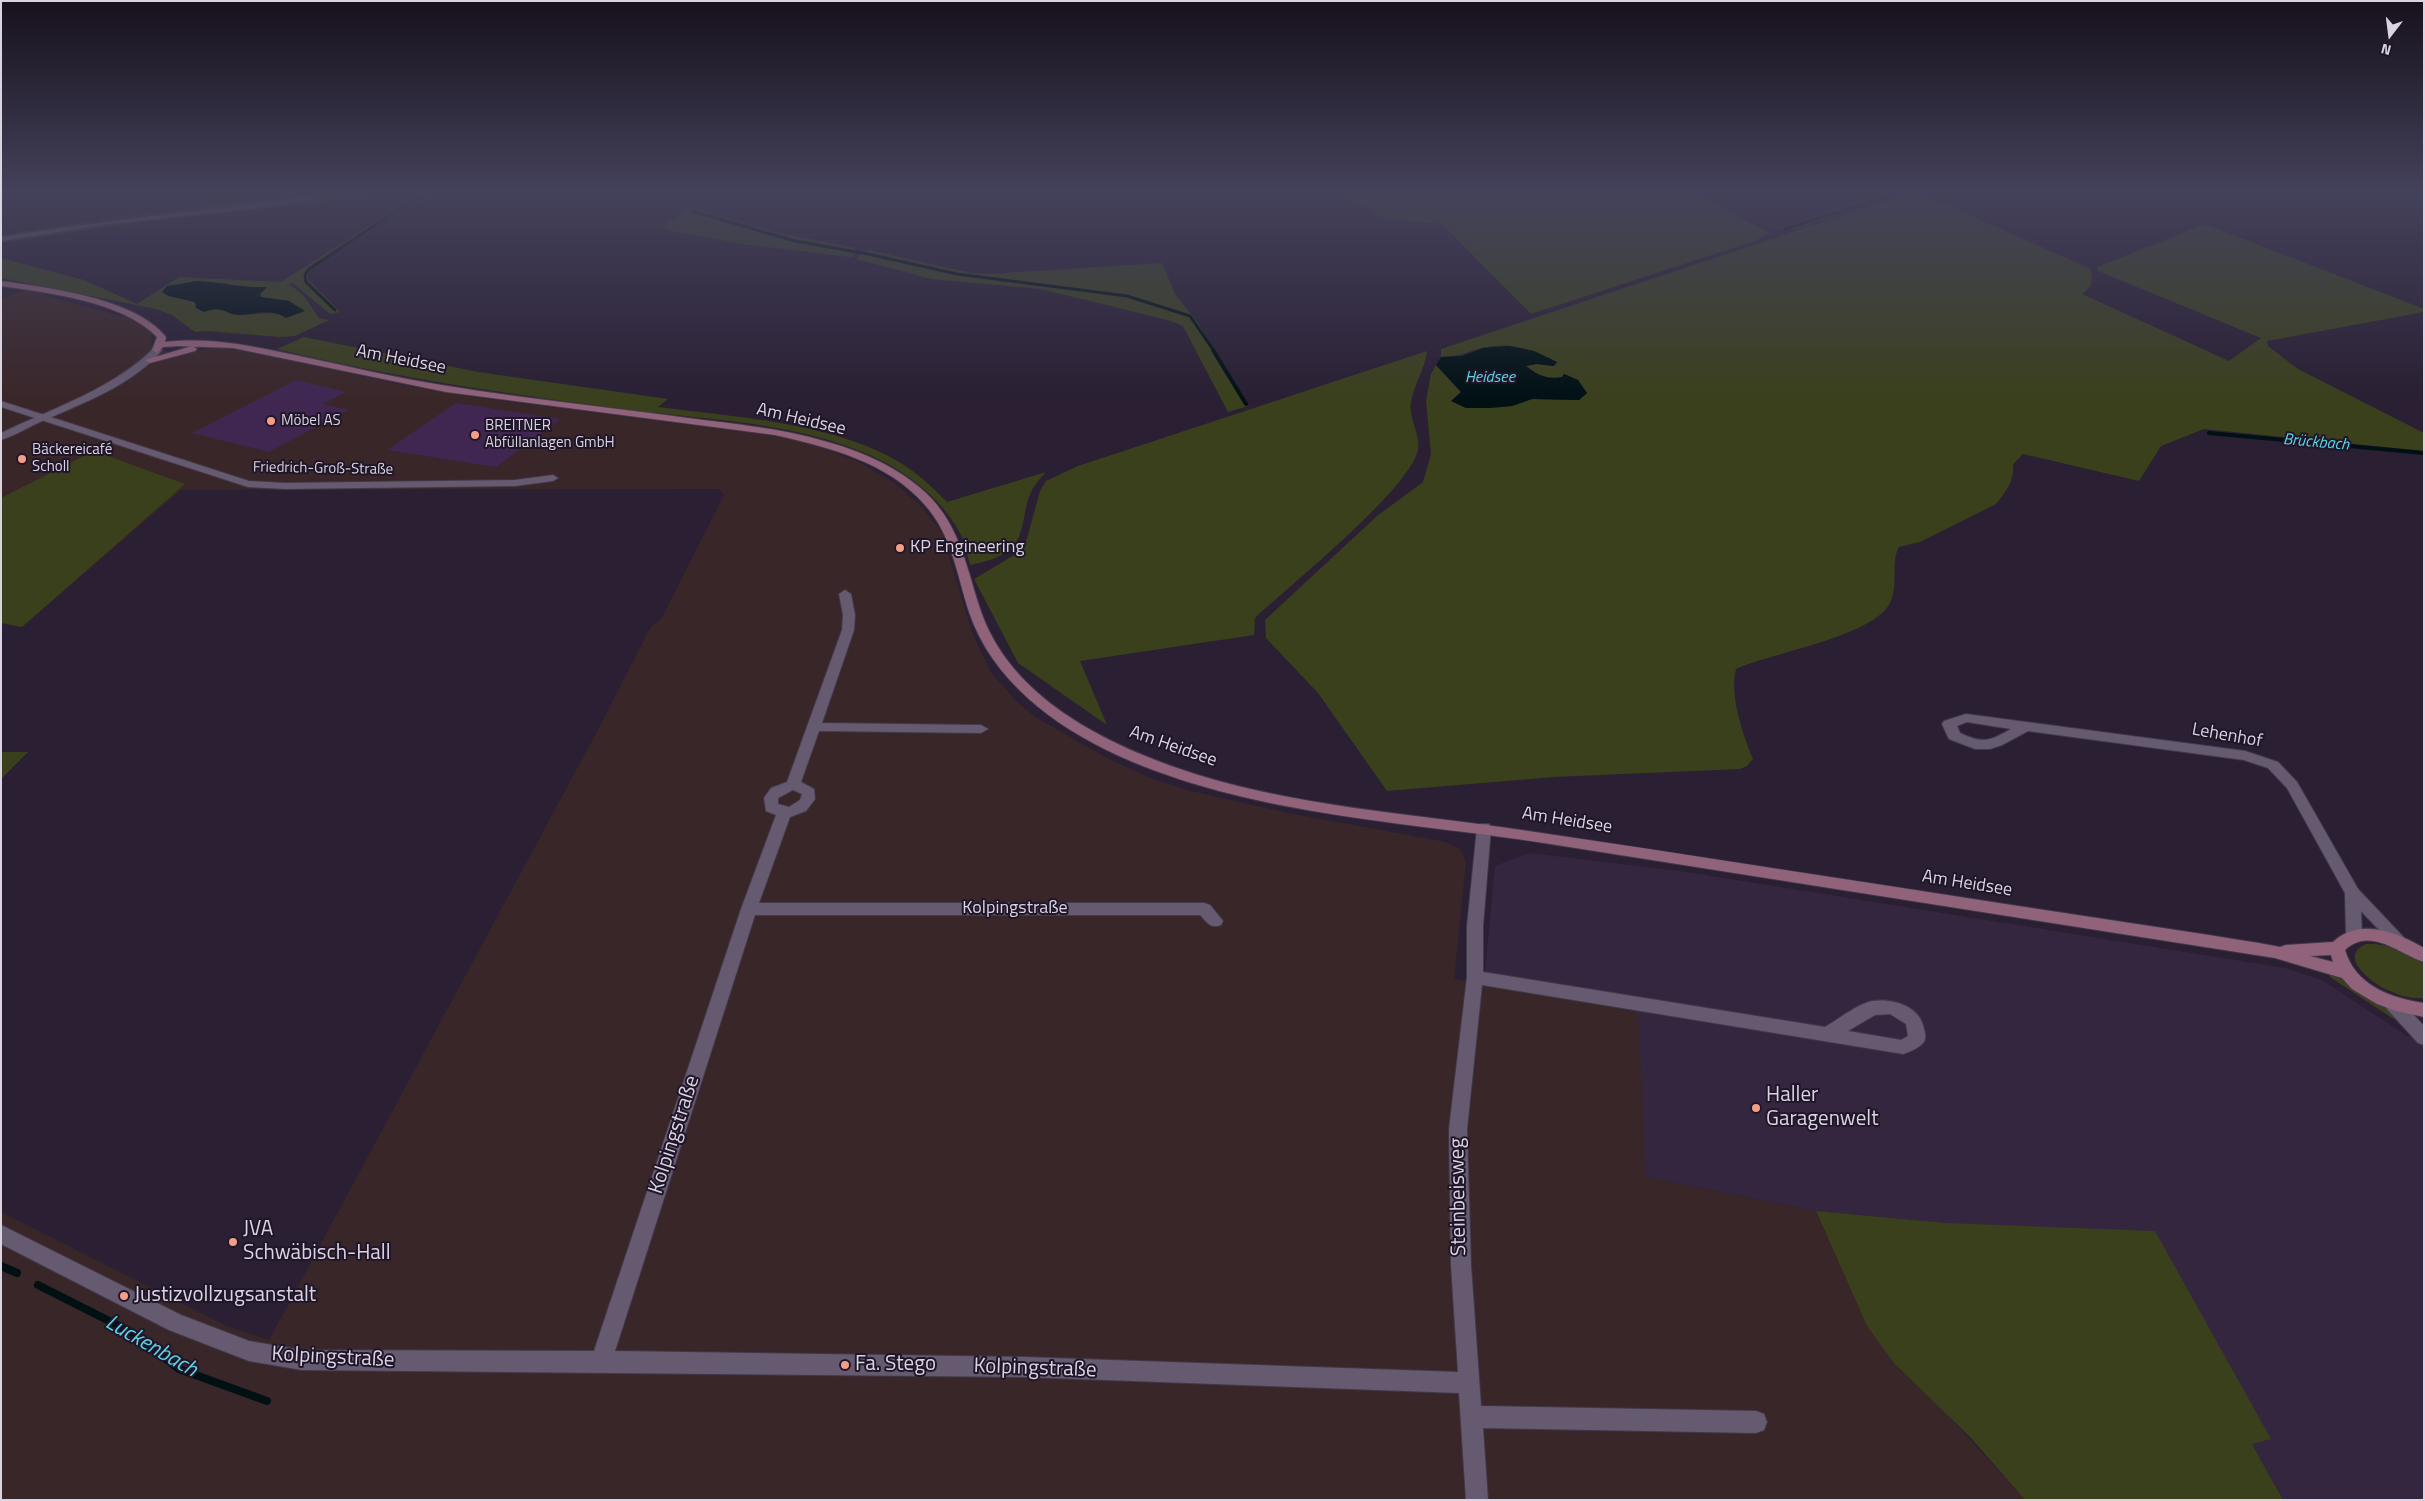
<!DOCTYPE html>
<html>
<head>
<meta charset="utf-8">
<style>
  body { margin:0 }
  #map { position:relative; width:2425px; height:1501px; overflow:hidden; background:#2a1f33; font-family:"Titillium Web",sans-serif }
  canvas { display:block }
  .frame { position:absolute; inset:0; border:2px solid #dad3e0; pointer-events:none }
  .north { position:absolute; left:2365px; top:10px; width:50px; height:50px; -webkit-text-stroke:4px #201629; paint-order:stroke; rotate:195deg; font-size:14px; font-weight:700; line-height:20px; text-align:center; color:#dad3e0 }
  .north::after { content:''; display:block; margin:auto; width:18px; height:22px; background:#dad3e0; clip-path:polygon(50% 0,100% 100%,50% 72%,0 100%) }
</style>
</head>
<body>
<div id="map">
<canvas width="2425" height="1501"></canvas>
<div class="frame"></div>
<div class="north">N</div>
</div>
<script>
const ctx = document.querySelector('canvas').getContext('2d');
ctx.lineJoin = 'round';
function fillPath(path, color) { ctx.fillStyle = color; ctx.fill(path, 'evenodd'); }
function stroke(path, color, width, dash) { ctx.strokeStyle = color; ctx.lineWidth = width; ctx.lineCap = dash ? 'butt' : 'round'; ctx.setLineDash(dash || []); ctx.stroke(path); }
function write(font, color, halo, rows, align = 'center') {
  ctx.font = font + ' "Titillium Web",sans-serif'; ctx.lineWidth = 4; ctx.setLineDash([]); ctx.textBaseline = 'middle'; ctx.strokeStyle = halo; ctx.fillStyle = color; for (const [text, x, y, turn = 0] of rows) {
    ctx.save(); ctx.translate(x, y); ctx.rotate((+turn || 0) * Math.PI / 180); ctx.textAlign = isNaN(turn) ? turn : align; if (halo) ctx.strokeText(text, 0, 0); ctx.fillText(text, 0, 0); ctx.restore();
  }
}
const built = new Path2D(`
  M1529 853 1687 872 2285 968 2322 980 2407 1036 2424 1039V1500H2283L2252 1444 2270 1439 1946 1223 1816 1211 1645 1177 1637 1012 1484 984 1495 866Z`);
const industrial = new Path2D(`
  M26 290 135 320 151 331 152 346 159 347 173 355 212 348 239 350 399 384 473 397 781 437 821 447 859 462 895 483 922 507 942 533 972 632 990 671 1018 703 1037 718 1109 759 1153 779 1187 790 1288 813 1446 842 1460 849 1466 863 1454 979 1638 1012 1646 1177 1816 1211 1867 1326 2025 1500H1V1212L227 1326 269 1340 601 724 650 628 661 619 724 495 719 489 181 490 22 627 1 623V299Z`);
const green = new Path2D(`
  M334 192H350L96 222 1 237V235L123 216Z
  M369 192H400L121 225 1 243V241L111 223 291 204Z
  M419 192H443L407 206 312 268 308 274V280L340 312 330 314 293 283 289 284 304 296 319 318 329 320 295 336 280 337 206 331 195 332 172 315 156 309 1 278V258L84 280 137 304 179 277 281 282 416 196 404 193ZM224 283 238 287H266L260 294 261 297 289 301 280 314C267 312 254 314 242 315 236 315 168 295 163 292Z
  M1342 192H1690L1770 233 1754 241 1531 314 1442 224 1380 218Z
  M1890 192H1906L1795 229H1777Z
  M1919 193 2089 268 2092 274 2091 286 2082 294 2229 361 2261 338 2098 271 2097 267 2205 224 2424 309V312L2267 341 2268 346 2298 369 2424 433V451L2204 429 2161 446 2139 481 2023 454 2013 464C2015 480 2006 492 1996 504L1920 542 1899 547C1890 564 1899 585 1890 603 1874 636 1771 653 1736 669 1729 693 1743 736 1753 759L1747 766 1740 769 1554 777 1387 791 1318 693 1266 638 1265 620 1377 516 1423 482 1431 454 1426 401 1431 374 1436 365 1461 392 1452 401 1466 408H1489L1512 406 1532 399 1579 400 1587 393 1578 380 1564 374 1562 377C1547 380 1537 375 1526 366L1536 364 1553 366 1556 362C1536 349 1506 341 1482 348 1464 353 1461 356 1441 357V349L1907 194Z
  M687 209H695L775 232 855 248V253L851 257 749 245 671 231 663 226Z
  M869 250 971 273 988 274 1162 263 1175 294 1197 322 1248 406 1228 412 1183 326 1171 321 1041 289 931 279 856 259 862 252Z
  M304 337 478 372 668 399 658 407C735 417 842 423 907 467 922 477 935 490 947 502L1046 472C1039 479 1033 487 1029 497 1023 513 1024 540 1009 550 997 559 984 562 970 565 967 556 966 547 963 539 946 502 908 472 872 456 796 422 711 420 630 410 511 394 393 378 277 349Z
  M1427 351C1425 369 1414 384 1411 402 1408 417 1421 435 1418 450 1409 490 1290 585 1255 618L1254 635 1080 661 1107 725 1018 663 974 579 1016 554 1026 542 1040 491 1046 481 1078 466Z
  M94 451 185 484 22 627 1 623V498Z
  M1 752H28L1 779Z
  M2366 944C2388 943 2406 951 2424 964V998C2412 999 2400 996 2390 991 2374 985 2336 957 2366 944Z
  M2327 972C2356 985 2380 1001 2403 1022L2392 1018 2330 977Z
  M1816 1211 1946 1223 2155 1231 2271 1439 2252 1444 2283 1500H2025L1971 1438 1894 1363 1867 1326Z`);
const water = new Path2D(`
  M197 281C221 282 242 288 267 287L260 294 261 297 289 301 305 311 286 318C272 308 255 314 241 315 226 316 225 304 204 312L196 308 195 302 168 296 162 292 167 286Z
  M1509 346 1534 351 1557 362 1554 366 1536 364 1526 366C1537 375 1548 380 1562 377L1564 374 1578 380 1587 393 1579 400 1532 399 1512 406 1489 408H1466L1451 401 1461 392 1436 365 1441 357 1462 356 1483 348Z`);
const streamFar2 = new Path2D(`
  M542 192 552 194
  M692 211 795 241 868 254 957 274 1127 296 1190 316 1214 351
  M1785 229 1901 192
  M335 310 306 282 305 275 309 269 408 203 436 192`);
const streamFar1 = new Path2D(`
  M1213 350 1246 404
  M2209 433 2424 453`);
const stream = new Path2D(`
  M1 1266 17 1273
  M38 1285 131 1332 179 1369 267 1401`);
const building = new Path2D(`
  M296 380 346 392 323 404 348 410 269 452 192 433Z
  M456 403 561 419 496 467 387 450Z`);
const minor = new Path2D(`
  M1 401 249 481 285 483 515 480 553 475 558 478 553 481 515 486 285 489 248 487 1 407Z
  M845 590 851 594 855 615 854 630 822 723 981 725 988 729 981 733 819 731 801 782 814 789 815 799 806 811 790 817 759 903H1204L1210 905 1223 921 1221 925C1210 929 1207 922 1200 915H755L615 1351 1024 1357 1458 1372 1451 1265 1449 1129 1467 977V926L1477 828 1479 824H1489L1491 828 1483 926V972L1825 1027C1839 1019 1857 1004 1872 1001 1893 998 1920 1006 1924 1029 1925 1033 1927 1039 1923 1043 1919 1048 1909 1052 1903 1054L1482 985 1467 1129 1471 1265 1481 1406 1756 1411 1764 1414 1767 1422 1764 1430 1756 1433 1483 1428 1488 1500H1466L1459 1393 1024 1377 302 1370 249 1361 169 1330 1 1244V1225L181 1315 249 1341 302 1350 594 1351 741 909 776 815 766 811 764 798 771 788 787 782 842 630 843 615 839 594ZM793 790 802 794 800 800 789 807 778 804V798ZM1890 1014 1906 1024 1908 1036 1901 1040 1848 1031 1875 1015Z
  M1966 714 2245 751 2278 762 2297 782 2358 889 2410 944 2408 948 2402 950 2396 948 2361 911 2362 935 2360 939 2354 941 2348 939 2346 935 2345 893 2287 788 2268 768 2244 760 2028 731 2002 745 1990 749H1975L1949 739 1942 724 1944 721ZM1967 722 2011 729C1990 741 1983 744 1960 733L1957 726Z
  M2393 997 2399 999 2424 1026V1045L2418 1043 2387 1009 2385 1004 2387 999Z`);
const tertiary = new Path2D(`
  M342 192H363L251 209 109 224 1 241V237C115 219 229 208 342 192Z
  M154 348 162 350C135 384 79 405 40 422 27 428 14 436 1 440V433C53 408 113 389 154 348Z`);
const secondary = new Path2D(`
  M1 281C49 288 135 298 166 337L165 342C207 337 248 345 290 354 343 365 395 378 448 386 528 399 608 407 688 418 734 424 780 428 824 441 861 451 898 467 926 493 962 527 967 573 983 617 1014 697 1100 741 1177 768 1289 807 1411 813 1528 831 1692 855 1855 881 2018 906 2075 915 2132 923 2189 932 2219 937 2250 941 2280 947L2286 945 2333 942C2359 917 2397 932 2424 948V962C2399 954 2370 926 2345 950 2355 985 2390 998 2424 1003V1017L2396 1011 2377 1004 2352 989 2342 978 2275 958C2031 920 1787 881 1544 843 1401 821 1249 815 1117 755 1054 726 992 680 969 612 957 575 952 535 925 505 888 462 828 447 775 435L446 392 233 348 179 346 163 347 157 353 152 350 157 337C122 301 49 293 1 286ZM2331 955 2333 962 2310 956Z
  M192 346 197 349 195 351 150 363 145 360Z`);
const markers = [
  [271,421,5,"#f49e88"],
  [475,435,5,"#f49e88"],
  [22,459,5,"#f49e88"],
  [900,548,5,"#f49e88"],
  [1756,1108,5,"#f49e88"],
  [233,1242,5,"#f49e88"],
  [124,1296,5,"#f49e88"],
  [845,1365,5,"#f49e88"]
];
const farPoinames = [
  ["Möbel AS",281,421],
  ["BREITNER",485,426],
  ["Abfüllanlagen GmbH",485,443],
  ["Bäckereicafé",32,450],
  ["Scholl",32,467]
];
const farStreetnames = [
  ["Friedrich-Groß-Straße",323,469,1]
];
const farWaternames = [
  ["Heidsee",1490,378],
  ["Brückbach",2316,443,5]
];
const streetNames = [
  ["Am Heidsee",401,360,11],
  ["Am Heidsee",801,420,13],
  ["Lehenhof",2227,736,10],
  ["Am Heidsee",1173,747,19],
  ["Am Heidsee",1567,821,9],
  ["Am Heidsee",1967,884,9],
  ["Kolpingstraße",1015,909]
];
const poiNames = [
  ["KP Engineering",910,548]
];
const nearPoinames = [
  ["Haller",1766,1096],
  ["Garagenwelt",1766,1120],
  ["JVA",243,1230],
  ["Schwäbisch-Hall",243,1254],
  ["Justizvollzugsanstalt",134,1296],
  ["Fa. Stego",855,1365]
];
const nearStreetnames = [
  ["Kolpingstraße",675,1135,-72],
  ["Steinbeisweg",1459,1197,-91],
  ["Kolpingstraße",333,1358,3],
  ["Kolpingstraße",1035,1369,2]
];
const nearWaternames = [
  ["Luckenbach",151,1347,30]
];
fillPath(built, '#34263f');
fillPath(industrial, '#392628');
fillPath(green, '#3a401c');
fillPath(water, '#001013');
stroke(streamFar2, '#001013', 3);
stroke(streamFar1, '#001013', 4);
stroke(stream, '#001013', 8);
fillPath(building, '#3f2752');
stroke(minor, '#42394a', 2);
stroke(tertiary, '#42394a', 2);
stroke(secondary, '#42394a', 2);
fillPath(minor, '#665a70');
fillPath(tertiary, '#665a70');
fillPath(secondary, '#91637a');
const sky = ctx.createLinearGradient(0, 0, 0, 402);
sky.addColorStop(0, '#17111c');
sky.addColorStop(0.48, '#44425b');
sky.addColorStop(1, '#44425b00');
ctx.fillStyle = sky;
ctx.fillRect(0, 0, 2425, 402);
for (const [x, y, r, color] of markers) { const dot = new Path2D(); dot.arc(x, y, r, 0, 2 * Math.PI); ctx.fillStyle = color; ctx.fill(dot); stroke(dot, '#201629', 2); }
write('15px', '#dad3e0', '#201629', farPoinames, 'left');
write('15px', '#dad3e0', '#201629', farStreetnames);
write('italic 16px', '#5ad5e4', '#201629', farWaternames);
write('18px', '#dad3e0', '#201629', streetNames);
write('18px', '#dad3e0', '#201629', poiNames, 'left');
write('21px', '#dad3e0', '#201629', nearPoinames, 'left');
write('21px', '#dad3e0', '#201629', nearStreetnames);
write('italic 22px', '#5ad5e4', '#201629', nearWaternames);
</script>
</body>
</html>
